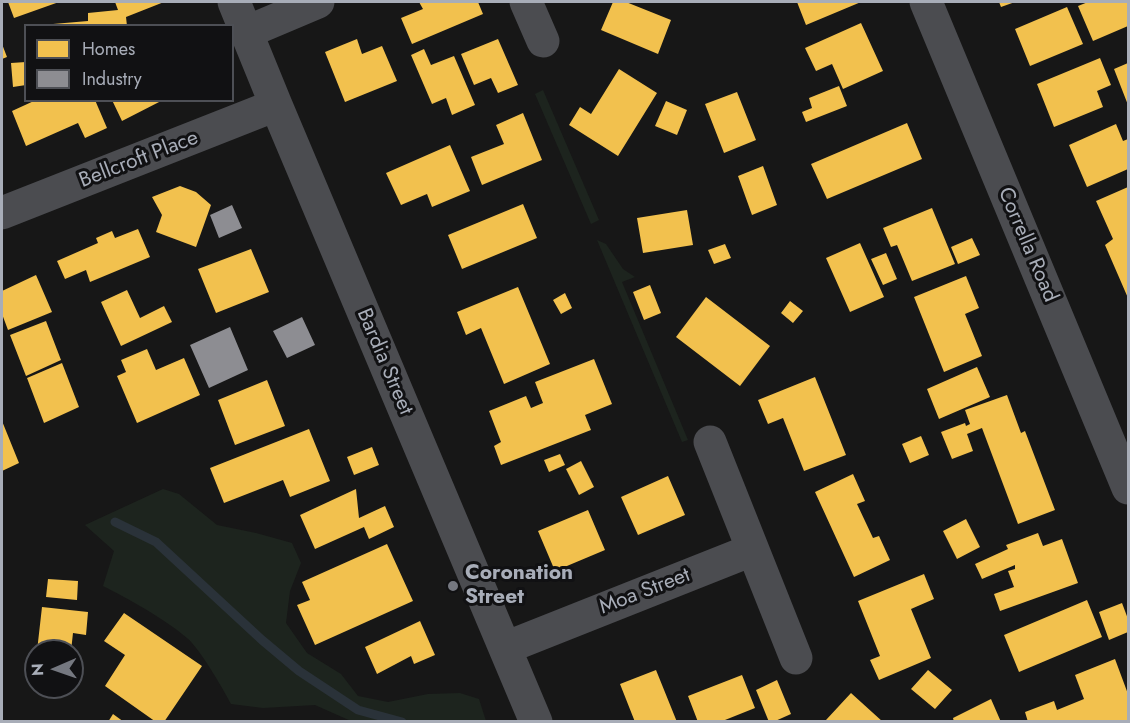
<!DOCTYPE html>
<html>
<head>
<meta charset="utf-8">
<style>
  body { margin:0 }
  #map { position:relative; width:1130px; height:723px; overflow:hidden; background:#171717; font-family:Jost,sans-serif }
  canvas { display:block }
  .frame { position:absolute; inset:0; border:3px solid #a8adb8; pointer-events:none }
  .legend { position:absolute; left:24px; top:24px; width:210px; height:78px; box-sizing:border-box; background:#111113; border:2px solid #4d4f55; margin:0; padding:8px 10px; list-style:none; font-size:18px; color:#a8adb8 }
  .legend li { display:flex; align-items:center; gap:12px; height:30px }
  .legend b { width:30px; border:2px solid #4d4f55 }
  .north { position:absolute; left:24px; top:639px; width:60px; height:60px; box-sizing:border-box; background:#111113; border:2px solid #4d4f55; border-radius:50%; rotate:268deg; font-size:16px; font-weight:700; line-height:24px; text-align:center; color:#a8adb8 }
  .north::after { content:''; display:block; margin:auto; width:21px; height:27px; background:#757880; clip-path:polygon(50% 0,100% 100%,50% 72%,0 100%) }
</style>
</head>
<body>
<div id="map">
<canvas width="1130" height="723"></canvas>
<div class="frame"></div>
<ul class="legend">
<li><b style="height:16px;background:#f2c14e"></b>Homes</li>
<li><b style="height:16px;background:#8d8d92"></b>Industry</li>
</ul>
<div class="north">N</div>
</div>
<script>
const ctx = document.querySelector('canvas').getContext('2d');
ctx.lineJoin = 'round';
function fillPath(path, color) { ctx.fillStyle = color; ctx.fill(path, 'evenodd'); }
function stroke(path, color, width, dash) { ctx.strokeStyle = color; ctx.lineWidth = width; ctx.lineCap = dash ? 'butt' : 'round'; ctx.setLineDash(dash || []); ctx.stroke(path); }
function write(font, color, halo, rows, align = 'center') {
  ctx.font = font + ' Jost,sans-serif'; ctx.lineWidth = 6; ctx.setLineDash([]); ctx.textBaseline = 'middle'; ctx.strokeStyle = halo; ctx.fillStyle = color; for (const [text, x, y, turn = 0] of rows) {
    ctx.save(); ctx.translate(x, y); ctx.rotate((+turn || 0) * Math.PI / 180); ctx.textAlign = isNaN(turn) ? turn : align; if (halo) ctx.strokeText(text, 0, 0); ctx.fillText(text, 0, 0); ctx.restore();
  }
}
const green = new Path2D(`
  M543 90 599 220 591 224 535 94Z
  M597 240 606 244 623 269 635 277 622 282 688 440 682 442Z
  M163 489 179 494 217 525 256 533 292 543 301 563 290 591 286 623 307 653 341 674 358 696 388 702 428 694 460 693 479 699 486 721H351L315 705 263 708 231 704C222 687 200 649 187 638 165 619 129 599 103 586L114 551 85 525Z`);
const homes = new Path2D(`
  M8 2H59L14 18Z
  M115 2H164L126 17 127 26H53V24L88 21V13L118 10Z
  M419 2H478L483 14 412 44 401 18 423 9Z
  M613 2H626L671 20 658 54 601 30Z
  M797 2H861L806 25Z
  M999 2H1015L1001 7Z
  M1088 2H1128V26L1093 41 1078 6Z
  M1067 7 1083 44 1030 66 1015 29Z
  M861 23 883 71 843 89 832 64 816 71 805 48Z
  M357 39 362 54 382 46 397 81 345 102 325 52Z
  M498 39 518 85 498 93 491 78 474 85 461 54Z
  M2 44 7 57 2 59Z
  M424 49 431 65 454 56 475 105 452 115 446 98 432 104 411 55Z
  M1100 58 1111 85 1097 91 1103 107 1054 127 1037 84Z
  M26 62V85L13 87 11 63Z
  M1128 63V105L1114 69Z
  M619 69 657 93 618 156 569 125 580 107 591 114Z
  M839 86 847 106 806 122 802 112 812 108 809 98Z
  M737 92 756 140 724 153 705 104Z
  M36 100H95L107 128 85 138 78 123 26 146 12 111Z
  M112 100H163L122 121Z
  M666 101 687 110 677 135 655 126Z
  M523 113 542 160 482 185 471 157 504 144 496 125Z
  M907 123 922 159 827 199 811 164Z
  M1116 124 1123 141 1128 139V169L1087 187 1069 145Z
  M450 145 470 191 432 207 427 194 401 205 386 173Z
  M763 166 777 205 752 215 738 176Z
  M180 186 196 192 211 205 196 247 156 232 162 215 152 197Z
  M1128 187V298L1105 245 1113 239 1096 201Z
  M523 204 537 238 462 269 448 235Z
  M932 208 955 264 912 281 897 245 891 247 883 228Z
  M687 210 693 245 643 253 637 218Z
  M138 229 150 257 90 282 86 270 65 279 57 261 98 243 96 238 112 231 115 238Z
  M972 238 980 255 958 264 951 247Z
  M860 243 884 297 850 312 826 258Z
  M725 244 731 258 714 264 708 250Z
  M251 249 269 292 216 313 198 269Z
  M886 253 897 279 883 285 871 259Z
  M36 275 52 312 8 330 2 314V291Z
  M966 276 979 308 965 314 982 356 944 372 914 297Z
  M650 285 661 313 644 320 633 292Z
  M518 287 550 364 504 384 481 328 466 335 457 312Z
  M127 290 140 318 164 306 172 322 121 346 101 302Z
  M565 293 572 308 561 314 553 300Z
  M706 297 770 346 740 386 676 337Z
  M790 301 803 311 793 323 781 313Z
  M46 321 61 360 26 376 10 335Z
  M147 349 156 370 184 358 200 395 137 423 117 376 126 372 121 360Z
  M594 359 612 404 585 415 591 430 501 465 494 446 501 442 489 411 526 396 531 408 543 403 535 382Z
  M62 363 79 407 44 423 27 378Z
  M977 367 990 397 939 419 927 389Z
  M815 377 846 455 804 471 783 418 768 424 758 400Z
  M267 380 285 426 235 445 218 400Z
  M1007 395 1021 433 1025 431 1055 510 1018 524 982 428 967 434 973 451 952 459 941 432 965 423 966 426 970 424 965 410Z
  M2 421 19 463 2 471Z
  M309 429 330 481 290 497 283 480 224 503 210 468Z
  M921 436 929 455 910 463 902 444Z
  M372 447 379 465 354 475 347 457Z
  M560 454 565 465 549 472 544 460Z
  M581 461 594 487 579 495 566 469Z
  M853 474 865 501 857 504 873 538 879 536 890 560 854 577 815 492Z
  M668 476 685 515 638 535 621 497Z
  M356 489 359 518 385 506 394 527 369 539 364 527 315 549 300 515Z
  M588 510 605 550 555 571 538 531Z
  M966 519 980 547 957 559 943 531Z
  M1038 533 1043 546 1062 539 1078 583 1000 611 994 594 1014 587 1008 571 1015 569V565L982 579 975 564 1008 549 1006 545Z
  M387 544 413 601 315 645 297 605 310 600 302 582Z
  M924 574 934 599 911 609 931 658 879 680 870 660 880 656 858 601Z
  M48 579 78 581 77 600 46 597Z
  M1087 600 1102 637 1019 672 1004 635Z
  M1122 603 1128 619V632L1109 640 1099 612Z
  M42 607 88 612 86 635 73 633 71 651H37Z
  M124 613 202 666 164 722H156L105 686 125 655 104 641Z
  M420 621 435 655 414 664 411 656 377 674 365 647Z
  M1115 659 1128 694V722H1028L1025 712 1054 701 1057 710 1084 699 1075 675Z
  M656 670 677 722H635L620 684Z
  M928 670 952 690 935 709 911 689Z
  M742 675 755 708 720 722H698L688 696Z
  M34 680 36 687H68L67 693 33 690Z
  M777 680 791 714 773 722H769L756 690Z
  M851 693 883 722 826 720Z
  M991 699 1001 722H954L953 718Z
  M113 714 124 722H108Z`);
const industry = new Path2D(`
  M232 205 242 228 219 238 210 215Z
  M302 317 315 345 287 358 273 331Z
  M230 327 248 370 209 388 190 345Z`);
const stream = new Path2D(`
  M115 522 156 542 262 640 299 671 358 710 402 722`);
const minor = new Path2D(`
  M234 2 276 105 536 722
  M526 2 543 41
  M926 2 1128 488
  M247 32 318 2
  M2 213 276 105
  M710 442 796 658
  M505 648 752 550`);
const markers = [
  [453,586,6,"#757880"]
];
const streetNames = [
  ["Bellcroft Place",139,160,-21],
  ["Corrella Road",1027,245,67],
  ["Bardia Street",384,362,67],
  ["Moa Street",645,592,-21]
];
const poiNames = [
  ["Coronation",465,574],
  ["Street",465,598]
];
fillPath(green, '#1d241e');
fillPath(homes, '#f2c14e');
fillPath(industry, '#8d8d92');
stroke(stream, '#2a3239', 9);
stroke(minor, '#4b4c50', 33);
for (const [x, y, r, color] of markers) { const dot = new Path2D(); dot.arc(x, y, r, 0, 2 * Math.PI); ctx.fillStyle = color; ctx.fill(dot); stroke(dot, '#111113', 2); }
write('21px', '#a8adb8', '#111113', streetNames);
write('bold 21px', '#a8adb8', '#111113', poiNames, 'left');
</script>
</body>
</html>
